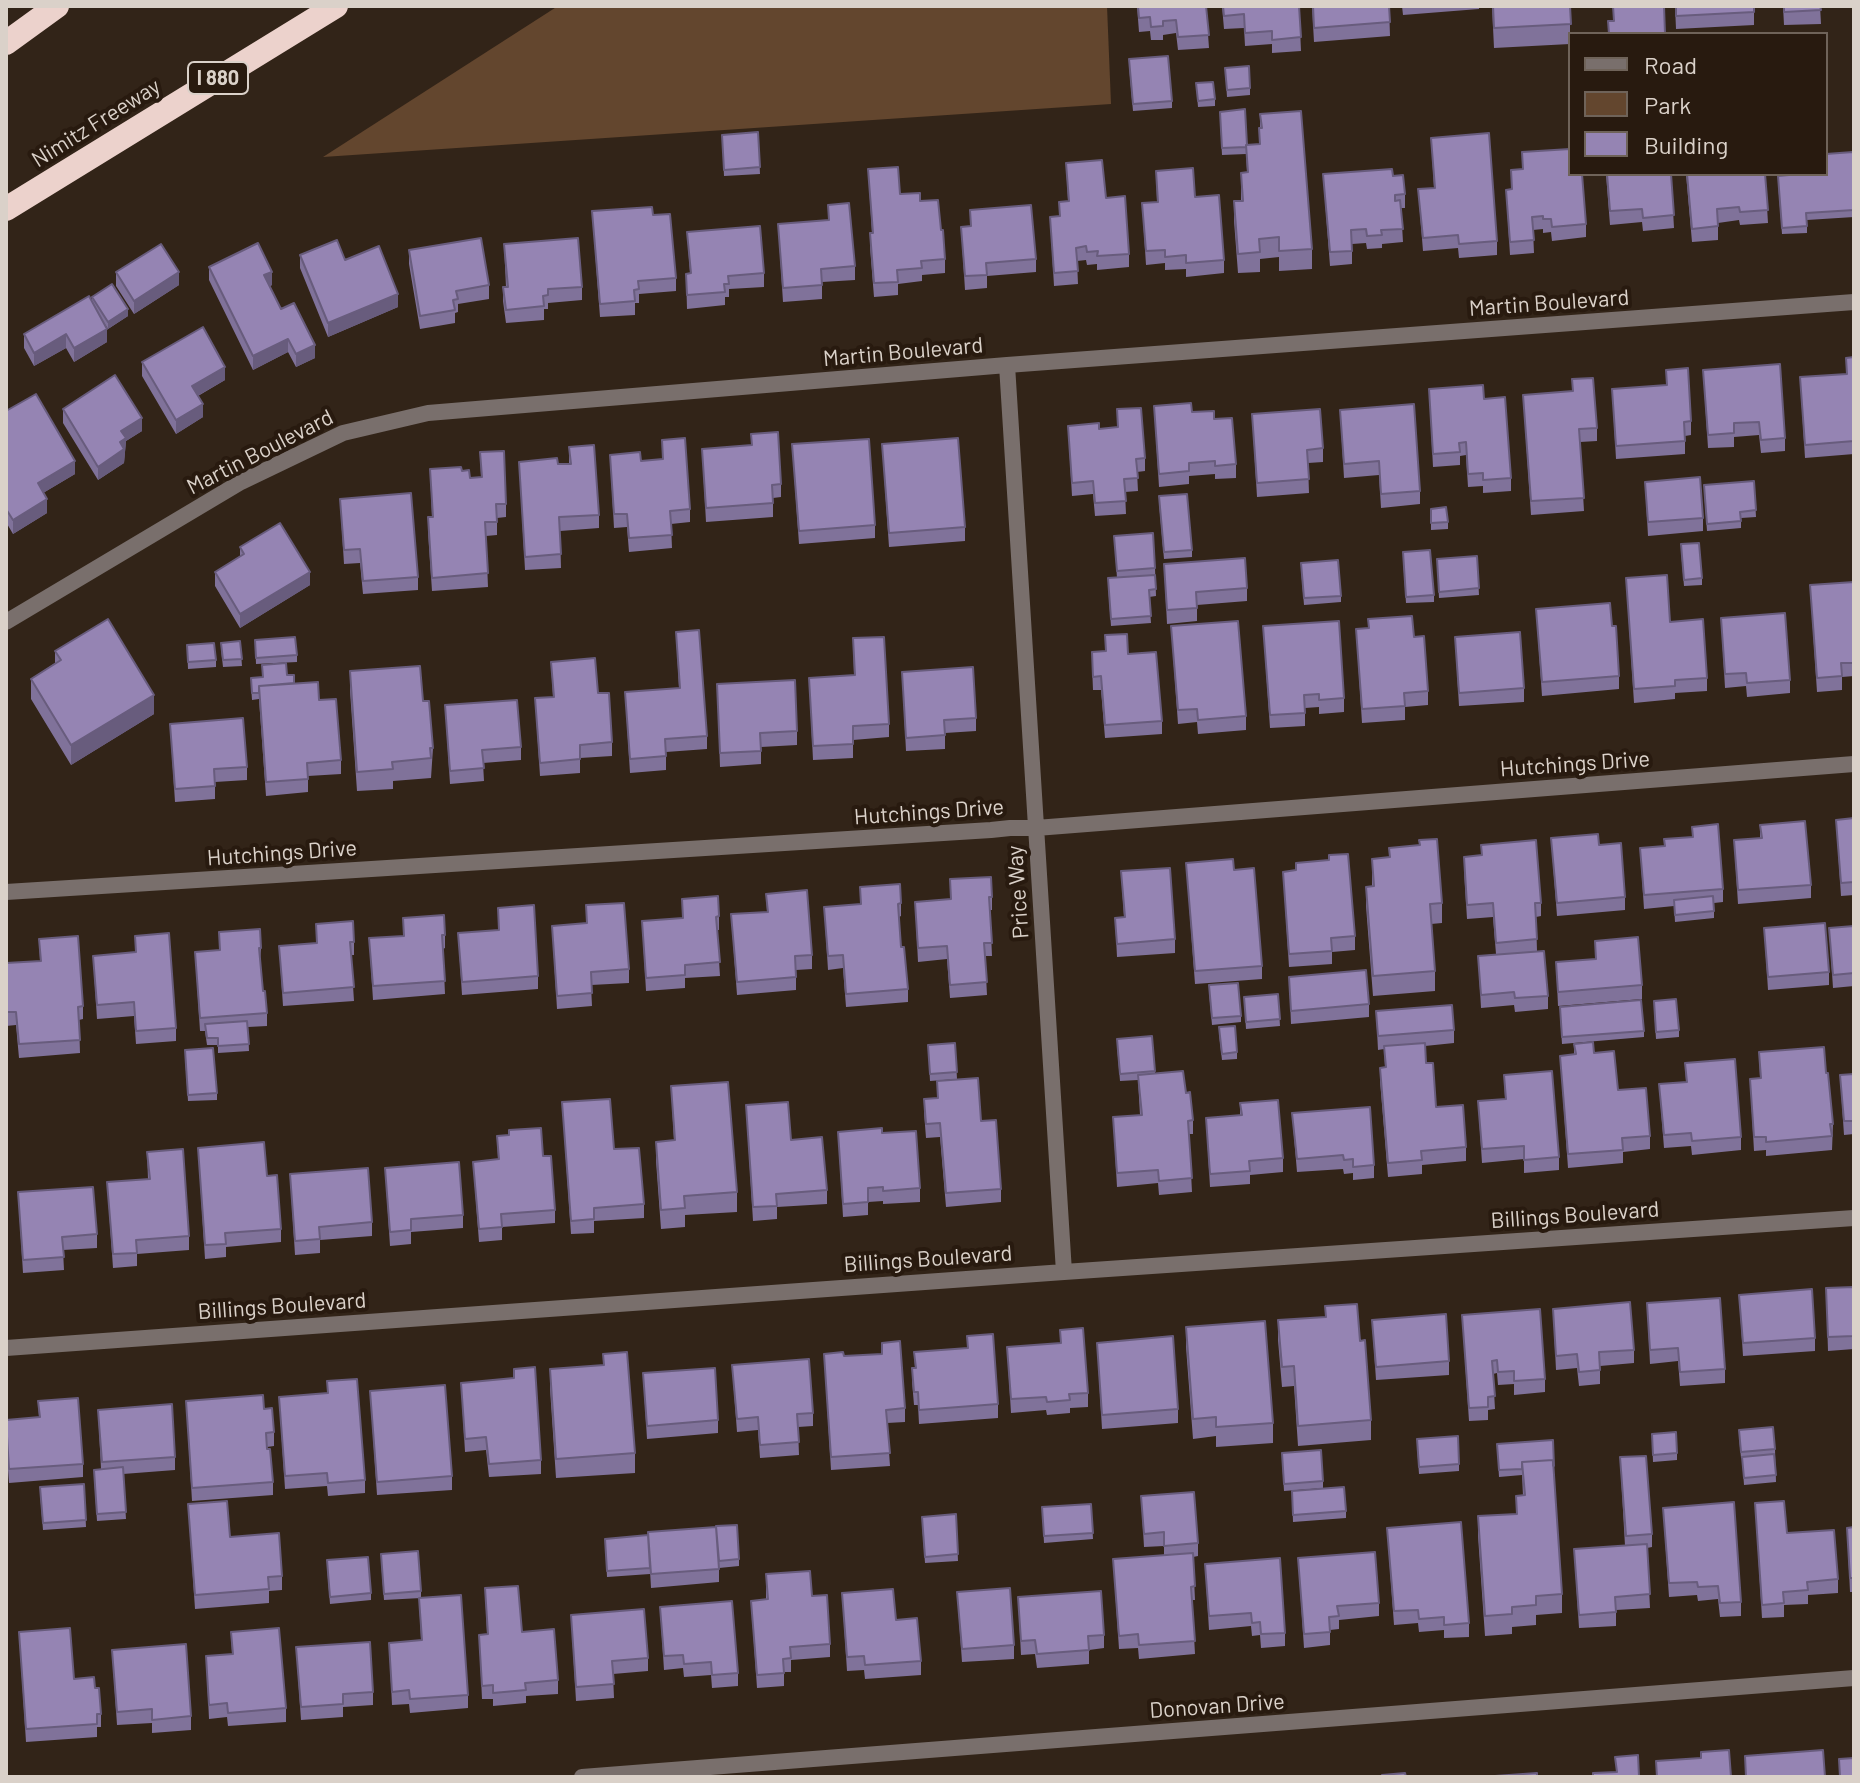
<!DOCTYPE html>
<html>
<head>
<meta charset="utf-8">
<style>
  body { margin:0 }
  #map { position:relative; width:1860px; height:1783px; overflow:hidden; background:#322418; font-family:Barlow,sans-serif }
  canvas { display:block }
  .frame { position:absolute; inset:0; border:8px solid #dad1c9; pointer-events:none }
  .legend { position:absolute; left:1568px; top:32px; width:260px; height:144px; box-sizing:border-box; background:#281a0f; border:2px solid #6f6359; margin:0; padding:10px 14px; list-style:none; font-size:24px; color:#dad1c9 }
  .legend li { display:flex; align-items:center; gap:16px; height:40px }
  .legend b { width:40px; border:2px solid #6f6359 }
</style>
</head>
<body>
<div id="map">
<canvas width="1860" height="1783"></canvas>
<div class="frame"></div>
<ul class="legend">
<li><b style="height:10px;background:#796f6c"></b>Road</li>
<li><b style="height:22px;background:#63462e"></b>Park</li>
<li><b style="height:22px;background:#9584b3"></b>Building</li>
</ul>
</div>
<script>
const ctx = document.querySelector('canvas').getContext('2d');
ctx.lineJoin = 'round';
function fillPath(path, color) { ctx.fillStyle = color; ctx.fill(path, 'evenodd'); }
function stroke(path, color, width, dash) { ctx.strokeStyle = color; ctx.lineWidth = width; ctx.lineCap = dash ? 'butt' : 'round'; ctx.setLineDash(dash || []); ctx.stroke(path); }
function write(font, color, halo, rows, align = 'center') {
  ctx.font = font + ' Barlow,sans-serif'; ctx.lineWidth = 8; ctx.setLineDash([]); ctx.textBaseline = 'middle'; ctx.strokeStyle = halo; ctx.fillStyle = color; for (const [text, x, y, turn = 0] of rows) {
    ctx.save(); ctx.translate(x, y); ctx.rotate((+turn || 0) * Math.PI / 180); ctx.textAlign = isNaN(turn) ? turn : align; if (halo) ctx.strokeText(text, 0, 0); ctx.fillText(text, 0, 0); ctx.restore();
  }
}
const green = new Path2D(`
  M558 6H1107L1111 104 323 157Z`);
const minor = new Path2D(`
  M1007 365 1064 1272
  M6 622 241 482 343 433 428 413 1007 365 1854 302
  M6 892 991 830 1010 828H1036L1854 764
  M6 1348 1064 1272 1854 1218
  M582 1777 1854 1678`);
const motorway = new Path2D(`
  M6 43 57 6
  M6 209 336 6`);
const wall = new Path2D(`
  M1137 6H1206L1209 48 1178 50 1176 33 1163 35V40H1151L1150 31 1139 32Z
  M1222 6H1299L1301 51 1272 53V44L1245 46 1244 28 1224 29Z
  M1312 6H1389L1390 36 1314 42Z
  M1402 6H1479V9L1403 15Z
  M1492 6H1570V44L1494 48Z
  M1675 6H1754V25L1676 29Z
  M1783 6H1820L1821 24 1784 25Z
  M1129 66 1172 101V108L1133 111Z
  M1225 68 1250 88V95L1227 97Z
  M1196 83 1215 99V106L1198 107Z
  M1260 114 1312 249V269L1279 271V257L1260 259V272L1238 273 1234 221V201H1241V173L1247 172 1246 154 1222 155 1220 119 1247 145 1259 144V128H1260Z
  M758 132 760 174 724 176 722 135Z
  M1431 138 1497 241V255L1459 258 1458 248 1423 251 1418 189 1434 188Z
  M1522 152 1570 174 1586 224V237L1552 241 1551 232 1543 233V229L1533 230 1534 253 1510 255 1506 190 1511 189V170L1522 169Z
  M1854 162V217L1807 220V233L1782 234 1778 183 1789 175Z
  M1066 163 1106 198 1129 254V267L1097 270V264L1087 265 1086 260 1077 261 1078 284 1054 286 1050 217 1059 216V202L1068 201Z
  M868 169 900 194 920 201 945 259V273L922 275V281L898 284V295L874 297 870 247V233H872Z
  M1156 171 1195 197 1224 260V273L1186 277V269L1165 270V263L1146 265 1142 203 1157 202Z
  M1323 174 1393 176 1405 194V208H1401L1403 242 1382 244V248L1367 249 1366 243 1352 244V264L1330 266Z
  M1606 174H1671L1674 228 1643 231 1642 222 1610 225Z
  M1686 174H1765L1768 223 1740 225 1739 220 1718 223V240L1692 242Z
  M828 205 855 266V280L822 282V299L783 302 778 224 828 220Z
  M970 210 1036 259V272L987 276V288L965 290 961 227 970 226Z
  M592 211 653 215 676 278V291L639 294V303H635V315L600 317Z
  M687 232 764 273V287L729 289V297H725V305L687 309 686 274 690 273Z
  M504 244 582 287V300L548 303V309H544V320L506 323 503 301V287H506Z
  M409 250 489 285V299L458 304V312L455 313V323L420 329 409 264Z
  M300 255 345 260 398 307 328 337 300 268Z
  M209 267 272 285 270 286 281 309 315 358 296 367 288 352 253 370 209 280Z
  M116 272 179 285 134 314 116 286Z
  M92 297 128 316 108 329 104 323 107 342 74 362 66 348 34 366 24 348V334L92 302Z
  M1854 357V454L1805 458 1800 377 1846 374V358Z
  M142 362 225 380 198 396 203 417 176 434 142 376Z
  M1666 370 1691 421V435L1685 436V454L1616 459 1612 389 1666 385Z
  M1703 370 1785 438V451L1761 453 1759 435 1734 437V447L1708 448Z
  M1572 379 1597 428V441L1580 442 1584 511 1531 515 1523 395 1572 391Z
  M1429 389 1484 399 1511 478V491L1483 493V486L1468 487 1466 455 1460 456V465L1433 467Z
  M1154 406 1192 412 1214 419 1236 464V478L1215 479V474L1189 476V484L1159 487Z
  M63 409 142 431 126 441 124 463 98 480 63 423Z
  M1117 409 1145 458V471L1137 472 1138 491 1125 492 1126 514 1095 516 1093 494 1072 496 1068 426 1099 429 1117 427Z
  M1340 410 1420 491V504L1381 508 1379 475 1344 478Z
  M6 411 75 474 43 493 47 513 13 534 6 522Z
  M1252 414 1323 448V462L1308 463 1309 493 1257 497Z
  M751 434 781 484V497L773 498V517L706 522 702 449 751 445Z
  M662 440 690 509V522L671 524 672 548 629 552 627 527 614 528 610 455 641 461 662 459Z
  M792 444 875 525V538L799 544Z
  M882 444 965 527V541L889 547Z
  M569 447 599 515V528L560 531 561 568 525 570 519 462 558 464H569Z
  M480 452 506 504V517L497 518V535L486 536 488 587 432 591 428 531V517H432L430 469 462 471 470 478 481 477Z
  M1754 481 1756 517 1741 518V528L1707 531 1704 491Z
  M1645 482 1703 518V531L1648 536Z
  M340 499 418 577V590L363 594 360 563 344 564Z
  M1159 503 1192 550V557L1164 559Z
  M1431 509 1448 522V529L1431 530Z
  M1114 536 1155 568 1156 596 1149 597 1151 623 1111 626 1108 585 1117 578Z
  M240 547 310 585 240 628 215 586V572L240 556Z
  M1681 551 1702 578V585L1684 586Z
  M1477 556 1479 595 1439 598 1437 559Z
  M1403 559 1434 595V602L1406 603Z
  M1164 564 1247 588V601L1197 605V621L1167 624Z
  M1301 569 1341 596V602L1304 605Z
  M1626 578 1670 622 1707 678V691L1675 693V699L1634 703Z
  M1854 582V676L1842 677V690L1817 692 1810 585Z
  M1536 609 1612 626 1619 676V689L1542 696Z
  M1721 618 1790 680V693L1747 697 1746 686 1725 688Z
  M1368 619 1414 637 1428 691V705L1405 707V720L1362 723 1356 629 1368 628Z
  M1171 626 1246 716V730L1198 734 1197 722 1178 724Z
  M1263 626 1344 698V712L1319 714V707L1305 708V726L1270 728Z
  M676 632 707 736V749L666 752V770L630 773 625 692 679 688Z
  M1105 635 1128 654 1162 721V734L1105 738 1101 690H1093L1092 666V652L1105 651Z
  M1455 637 1524 688V702L1459 706Z
  M853 638 889 724V737L853 740V758L813 760 809 678 854 675Z
  M255 640 297 655V662L256 664Z
  M240 641 242 666 223 667 221 649Z
  M187 645 216 660V667L188 669Z
  M55 651 154 714 71 765 31 699V679L55 663Z
  M551 662 598 693 612 742V756L580 758V773L540 776 535 698 553 697Z
  M350 671 423 701 433 748 431 778 393 781V789L357 791 350 691Z
  M902 672 976 718V731L945 733V749L906 751Z
  M287 675 294 683 319 700 341 760V774L308 776V792L266 796 259 699 252 700 251 685Z
  M717 684 797 731V745L761 747V764L720 767Z
  M445 705 521 747V760L483 763 484 781 450 784Z
  M170 724 247 767V780L215 782V799L175 802Z
  M1854 818V895L1841 896 1836 820Z
  M1760 825 1811 885V898L1738 904 1734 840 1760 838Z
  M1551 838 1599 845 1625 897V910L1557 916Z
  M1664 839 1723 889V902L1714 903V918L1675 922 1674 906 1644 909 1640 848 1664 846Z
  M1481 845 1541 903V916L1536 917 1537 951 1548 996V1009L1515 1012 1514 1005 1481 1008 1478 956 1496 954 1493 917 1467 919 1464 870V857L1481 855Z
  M1389 848 1442 903V923L1431 924 1435 971V991L1373 996 1366 906V887L1372 886V859L1389 858Z
  M1186 863 1234 870 1262 966V979L1195 984Z
  M1296 870 1355 936V950L1332 952V964L1289 967 1283 872Z
  M1121 871 1175 939V953L1117 957 1115 918 1124 917Z
  M950 879 992 897V910H990L992 956H985L987 995 950 998 947 959 918 962 915 902 950 899Z
  M860 887 901 903V916L899 917 901 947 908 989V1002L846 1007 843 968 828 970 824 907 860 904Z
  M766 894 812 955V969L796 970V990L737 995 731 914 767 912Z
  M682 899 719 916V930H717L720 976 685 978V988L646 991 642 921 682 918Z
  M498 908 538 976V989L462 995 458 933 498 930Z
  M403 918 445 935V948L443 949 445 994 373 1000 369 938 403 936Z
  M316 924 354 942V955H351L354 1001 283 1006 279 946 316 943Z
  M552 926 629 969V983L591 985 592 1006 557 1009Z
  M1854 926V986L1833 988 1829 928Z
  M1764 928 1829 972V985L1768 990Z
  M219 932 261 948 260 962 263 991 267 1013V1026L248 1027 249 1051 218 1053V1045H207L205 1031H200L195 952 219 950Z
  M135 936 176 1028V1041L136 1044 134 1016 97 1019 93 956 135 952Z
  M39 939 83 1006V1019L79 1020 80 1053 19 1058 16 1025 6 1026V963L40 961Z
  M1595 941 1642 985V999L1558 1006 1556 962 1595 959Z
  M1289 977 1369 1004V1017L1291 1024Z
  M1209 992 1241 1016V1022L1212 1025Z
  M1278 994 1280 1026 1246 1029 1244 997Z
  M1654 1008 1679 1030V1037L1656 1039Z
  M1376 1011 1454 1030V1043L1425 1046 1426 1063 1436 1107 1466 1147V1161L1422 1165V1174L1388 1177 1380 1081V1068L1385 1067 1384 1049 1378 1050Z
  M1560 1014 1644 1031V1037L1562 1044Z
  M1219 1034 1237 1052V1059L1222 1060Z
  M1152 1036 1155 1073 1186 1093 1193 1120V1134H1189L1192 1192 1159 1195 1158 1183 1117 1187 1113 1117 1140 1115 1138 1080 1120 1081 1117 1046Z
  M955 1043 957 1079 930 1081 928 1045Z
  M1574 1044 1594 1053 1618 1090 1650 1136V1149L1623 1152V1163L1568 1168 1560 1056 1574 1055Z
  M1759 1052 1826 1073 1833 1124 1832 1150 1766 1156V1150L1754 1151 1750 1079 1760 1078Z
  M185 1057 217 1093V1100L188 1101Z
  M1685 1063 1741 1137V1150L1692 1155 1691 1146 1664 1148 1659 1084 1686 1082Z
  M1854 1074V1134L1844 1135 1840 1075Z
  M1504 1075 1559 1157V1170L1524 1173V1159L1482 1163 1478 1101 1505 1099Z
  M937 1081 981 1121 1001 1189V1202L946 1207 940 1137 926 1138 924 1112V1099L937 1098Z
  M671 1086 737 1192V1212L685 1215V1227L661 1229 656 1161V1142L674 1141Z
  M562 1102 614 1149 644 1204V1218L594 1221V1233L571 1234Z
  M1240 1103 1283 1158V1172L1250 1175V1184L1210 1187 1206 1118 1240 1115Z
  M746 1105 791 1140 827 1190V1204L777 1207V1219L753 1221Z
  M1292 1113 1374 1165V1178L1353 1180V1173L1344 1174 1343 1169 1297 1172Z
  M838 1132 882 1133 920 1188V1202L883 1204V1201L868 1202V1215L843 1217Z
  M497 1136 543 1156 555 1210V1223L502 1227V1240L479 1242 473 1162 498 1160Z
  M198 1148 267 1176 281 1229V1242L226 1247V1257L205 1259Z
  M147 1152 189 1236V1250L137 1254V1266L113 1268 107 1182 148 1179Z
  M385 1168 463 1215V1228L411 1232V1244L390 1246Z
  M290 1174 372 1222V1236L320 1240V1253L295 1255Z
  M18 1192 97 1234V1248L63 1250 64 1270 23 1273Z
  M1854 1287V1349L1828 1351 1826 1288Z
  M1739 1295 1815 1338V1351L1743 1356Z
  M1647 1303 1725 1369V1383L1680 1386 1678 1361 1650 1364Z
  M1325 1306 1360 1341 1371 1420V1440L1298 1446 1294 1386 1282 1387 1278 1340V1320L1325 1317Z
  M1553 1309 1634 1350V1363L1600 1366V1384L1579 1386 1577 1368 1556 1370Z
  M1462 1315 1545 1379V1392L1514 1395V1384L1498 1385 1497 1373 1493 1374 1495 1409 1488 1410V1420L1469 1421Z
  M1372 1320 1449 1361V1375L1376 1380Z
  M1186 1327 1273 1423V1443L1216 1447V1436L1193 1439 1186 1347Z
  M1060 1330 1088 1393V1407L1070 1408V1413L1047 1415 1046 1410 1011 1413 1007 1347 1060 1343Z
  M967 1336 998 1404V1418L919 1424 918 1405H914L912 1381V1368H915L914 1352 967 1348Z
  M1097 1343 1178 1409V1423L1102 1429Z
  M603 1354 635 1453V1473L556 1478 550 1389V1369L603 1365Z
  M824 1354 844 1356 905 1408V1422L887 1423 890 1466 831 1470Z
  M732 1365 813 1413V1426L798 1427 799 1455 760 1458 758 1430 737 1432Z
  M514 1369 541 1460V1474L489 1477 486 1450 465 1452 461 1383 514 1378Z
  M643 1373 718 1420V1433L647 1439Z
  M327 1381 365 1480V1493L328 1496 327 1486 285 1489 279 1397 327 1393Z
  M370 1391 452 1476V1490L377 1495Z
  M38 1401 83 1464V1477L9 1483 6 1440V1420L39 1417Z
  M186 1401 264 1409 274 1432V1446L267 1447 273 1482V1495L192 1501Z
  M98 1410 175 1457V1470L123 1474 126 1519 97 1521 94 1476 101 1469Z
  M1652 1434 1677 1453V1460L1653 1462Z
  M1739 1437 1775 1449 1776 1482 1744 1485 1742 1458H1741Z
  M1497 1444 1554 1466V1473L1562 1594V1613L1536 1615V1625L1512 1627V1634L1485 1636 1478 1536V1516L1516 1514V1496H1523L1522 1475 1499 1477Z
  M1417 1446 1459 1464V1471L1419 1474Z
  M1620 1457 1652 1534V1547L1647 1548 1650 1608 1616 1610V1626L1579 1628 1574 1549 1625 1546Z
  M1282 1460 1323 1481V1488L1284 1491Z
  M84 1484 86 1527 43 1530 40 1493Z
  M1292 1491 1346 1511V1518L1293 1522Z
  M1141 1496 1198 1543V1556L1193 1557 1195 1600H1192L1195 1654 1139 1659 1138 1648 1119 1649 1113 1559 1164 1555V1546L1144 1547Z
  M1755 1503 1838 1579V1593L1808 1595V1604L1784 1605V1617L1762 1618Z
  M188 1504 282 1576V1590L269 1591V1603L195 1609Z
  M1091 1504 1093 1539 1044 1543 1042 1507Z
  M1663 1508 1741 1602V1616L1720 1617 1718 1599 1698 1601 1697 1595 1669 1597Z
  M956 1514 958 1561 925 1563 922 1524Z
  M1854 1527V1592H1850L1847 1528Z
  M1387 1528 1469 1623V1637L1444 1638V1630L1419 1632 1418 1623 1394 1625Z
  M605 1539 739 1559V1566L719 1568V1582L651 1588 650 1570V1574L607 1577Z
  M1298 1558 1379 1603V1616L1339 1620V1629L1330 1630V1645L1304 1648Z
  M381 1561 421 1591V1598L384 1600Z
  M1205 1564 1285 1633V1646L1261 1648 1260 1635 1252 1636 1251 1626 1209 1630Z
  M327 1567 371 1593V1600L330 1604Z
  M766 1574 812 1596 830 1644V1657L791 1660V1672H784V1686L757 1688 751 1601 766 1599Z
  M485 1588 522 1632 558 1680V1694L526 1696V1703L493 1706V1699H482L479 1635 487 1634Z
  M957 1592 1014 1645V1659L962 1662Z
  M842 1593 896 1620 921 1661V1675L865 1679 864 1670 847 1671Z
  M1018 1597 1104 1635V1648L1089 1650V1664L1037 1668 1035 1654 1021 1655Z
  M419 1598 468 1695V1708L410 1713 409 1704 392 1705 389 1643 421 1640Z
  M660 1607 738 1673V1686L712 1688 711 1675 684 1677 683 1668 664 1670Z
  M571 1615 648 1658V1671L613 1674 614 1698 576 1701Z
  M19 1632 74 1679 95 1688 101 1714V1727H97V1737L26 1742Z
  M231 1632 286 1708V1722L228 1726 227 1717 209 1719 206 1656 232 1654Z
  M296 1647 373 1692V1705L343 1707V1717L301 1720Z
  M112 1650 191 1716V1730L152 1733V1723L117 1725Z
  M6 1697 8 1719V1733H6Z`);
const shadedWall = new Path2D(`
  M179 272V285L134 314V301Z
  M272 272V285L264 289V275Z
  M398 294V307L328 337V323Z
  M128 309V316L108 329V322Z
  M107 329V342L74 362V348Z
  M66 334V348L34 366V353Z
  M288 339V352L253 370V356Z
  M315 345V358L296 367V354Z
  M225 367V380L192 399V386Z
  M203 404V417L176 434V420Z
  M142 418V431L126 441 124 463 98 480V467L121 431Z
  M75 461V474L38 496V483Z
  M47 499V513L13 534V520Z
  M310 572V585L240 628V614Z
  M154 695V714L71 765V745Z`);
const building = new Path2D(`
  M1138 6H1206L1209 35 1178 37 1176 20 1163 21V26L1151 27 1150 17 1139 18Z
  M1223 6H1299L1301 37 1272 40V31L1245 33 1244 14 1224 16Z
  M1313 6H1389L1390 22 1314 28Z
  M1493 6H1570L1571 24 1494 28Z
  M1613 6H1664L1665 34H1609L1608 21H1614Z
  M1676 6H1754V12L1676 16Z
  M1784 6H1820L1821 10 1784 12Z
  M1168 56 1172 101 1133 104 1129 59Z
  M1249 66 1250 88 1227 90 1225 68Z
  M1213 82 1215 99 1198 101 1196 83Z
  M1245 109 1247 145H1246V147L1222 148 1220 112Z
  M1301 111 1312 249 1279 251V237L1259 239 1260 252 1238 254 1234 201H1243L1241 173 1248 172 1246 145 1260 144 1259 128H1262L1260 114Z
  M758 132 760 167 724 170 722 135Z
  M1489 133 1497 241 1459 244 1458 235 1423 238 1418 189 1435 188 1431 138Z
  M1570 149V174H1582L1586 224 1552 227 1551 219H1543V216L1532 217 1534 240 1510 242 1506 190 1512 189 1511 170 1523 169 1522 152Z
  M1853 152 1854 210 1806 213 1807 226 1782 228 1778 176 1789 175V174H1826V154Z
  M1102 160 1106 198 1125 196 1129 254 1097 256 1098 251 1087 252 1086 246 1076 248 1078 271 1054 273 1050 217 1060 216 1059 202 1069 201 1066 163Z
  M898 167 900 194 920 193V201L938 200 941 230H943L945 259 921 261 922 268 897 270 898 282 874 283 870 233H873L868 169Z
  M1193 168 1195 197 1219 195 1224 260 1186 263V255L1165 257V250L1146 251 1142 203 1158 202 1156 171Z
  M1392 169 1393 176 1403 175 1405 194 1395 195V201L1400 200 1403 229 1381 230 1382 235 1367 236 1366 229 1351 230 1352 251 1330 252 1323 174Z
  M1607 174H1671L1674 215 1643 218 1642 209 1610 211Z
  M1687 174H1765L1768 210 1740 212 1739 207 1717 209 1718 226 1692 229Z
  M849 203 855 266 821 269 822 285 783 288 778 224 829 220 828 205Z
  M1031 205 1036 259 986 263 987 275 965 276 961 227 971 226 970 210Z
  M652 207 653 215 670 214 676 278 638 281 639 289 634 290 635 301 600 304 592 211Z
  M760 226 764 273 728 276 729 284H724L725 292 687 295 686 274 691 273 687 232Z
  M481 238 489 285 456 291 458 299 453 300 455 310 420 316 409 250Z
  M578 238 582 287 548 289V295L543 296 544 306 506 310 503 287H508L504 244Z
  M337 240 345 260 379 246 398 294 328 323 300 255Z
  M258 243 272 272 264 275 281 309 294 303 315 345 296 354 288 339 253 356 209 267Z
  M161 244 179 272 134 301 116 272Z
  M112 284 128 309 108 322 92 297Z
  M89 296 107 329 74 348 66 334 34 353 24 334Z
  M203 327 225 367 192 386 203 404 176 420 142 362Z
  M1854 357V441L1805 445 1800 377 1847 374 1846 358Z
  M1780 364 1785 438 1761 440 1759 422 1734 423V433L1708 435 1703 370Z
  M1688 368 1691 421 1684 422 1685 441 1616 446 1612 389 1667 385 1666 370Z
  M115 375 142 418 121 431 126 438 120 442 124 449 98 467 63 409Z
  M1593 378 1597 428 1579 429 1584 498 1531 501 1523 395 1573 391 1572 379Z
  M1483 385 1484 399 1505 397 1511 478 1483 480V473L1468 474 1466 442 1459 443 1460 452 1433 454 1429 389Z
  M36 394 75 461 38 483 47 499 13 520 6 509V411Z
  M1191 403 1192 412 1214 411V419L1232 418 1236 464 1215 466V461L1189 463V471L1159 474 1154 406Z
  M1414 404 1420 491 1381 494 1379 461 1344 464 1340 410Z
  M1141 408 1145 458 1136 459 1138 478 1124 479 1126 501 1095 503 1093 481 1072 483 1068 426 1099 423V429L1118 427 1117 409Z
  M1320 409 1323 448 1307 450 1309 479 1257 483 1252 414Z
  M778 432 781 484 772 485 773 503 706 508 702 449 752 445 751 434Z
  M685 438 690 509 670 511 672 535 629 538 627 514H614L610 455 640 452 641 461 663 459 662 440Z
  M958 438 965 527 889 533 882 444Z
  M869 439 875 525 799 531 792 444Z
  M594 445 599 515 559 517 561 554 525 557 519 462 557 458 558 464H571L569 447Z
  M504 451 506 504H496L497 522H485L488 573 432 578 428 517H433L430 469 461 467 462 471 469 470 470 478 482 477 480 452Z
  M1700 477 1703 518 1648 522 1645 482Z
  M1754 481 1756 510 1740 512 1741 521 1707 524 1704 485Z
  M411 493 418 577 363 581 360 549 344 550 340 499Z
  M1187 494 1192 550 1164 552 1159 496Z
  M1446 507 1448 522 1431 523V509Z
  M280 523 310 572 240 614 215 572 244 554 240 547Z
  M1153 533 1155 568 1117 571 1114 536Z
  M1699 543 1702 578 1684 580 1681 544Z
  M1430 550 1434 595 1406 597 1403 552Z
  M1477 556 1479 588 1439 592 1437 559Z
  M1245 558 1247 588 1196 592 1197 608 1167 610 1164 564Z
  M1338 560 1341 596 1304 598 1301 563Z
  M1155 575 1156 589 1149 590 1151 616 1111 619 1108 578Z
  M1667 575 1670 622 1703 619 1707 678 1675 680V686L1634 689 1626 578Z
  M1854 582V663H1841L1842 676 1817 678 1810 585Z
  M1610 603 1612 626H1616L1619 676 1542 682 1536 609Z
  M1785 613 1790 680 1747 683 1746 673 1725 674 1721 618Z
  M1412 616 1414 637 1424 636 1428 691 1404 693 1405 706 1362 709 1356 629 1369 628 1368 619Z
  M108 619 154 695 71 745 31 679 61 660 55 651Z
  M1238 621 1246 716 1198 720 1197 709 1178 710 1171 626Z
  M1339 621 1344 698 1319 700V694L1304 695 1305 713 1270 715 1263 626Z
  M699 630 707 736 665 739 666 756 630 759 625 692 680 688 676 632Z
  M1520 632 1524 688 1459 693 1455 637Z
  M1127 634 1128 654 1156 652 1162 721 1105 725 1101 676 1093 677 1092 652 1106 651 1105 635Z
  M295 637 297 655 256 658 255 640Z
  M884 637 889 724 853 726V744L813 746 809 678 855 675 853 638Z
  M240 641 242 659 223 660 221 643Z
  M214 643 216 660 188 662 187 645Z
  M595 658 598 693H609L612 742 580 745V759L540 763 535 698 554 697 551 662Z
  M286 663 287 675H294V683L259 686V693H252L251 678 263 677 262 665Z
  M420 666 423 701H429L433 748H430L431 758 392 762 393 769 357 772 350 671Z
  M973 667 976 718 944 720 945 735 906 738 902 672Z
  M795 680 797 731 760 733 761 751 720 753 717 684Z
  M318 682 319 700 336 699 341 760 307 763 308 779 266 782 259 686Z
  M517 700 521 747 482 750 484 768 450 771 445 705Z
  M243 718 247 767 214 769 215 786 175 789 170 724Z
  M1854 818V882L1841 883 1836 820Z
  M1805 821 1811 885 1738 890 1734 840 1762 838 1760 825Z
  M1718 824 1723 889 1644 895 1640 848 1665 846 1664 839 1693 837 1692 827Z
  M1598 834 1599 845 1621 843 1625 897 1557 903 1551 838Z
  M1437 839 1442 903 1430 904 1435 971 1373 976 1366 887 1374 886 1372 859 1390 857 1389 848 1420 845 1419 840Z
  M1536 840 1541 903H1535L1537 939 1496 943 1493 903 1467 905 1464 857 1482 855 1481 845Z
  M1348 854 1355 936 1331 938 1332 951 1289 954 1283 872 1296 870V863L1329 860V855Z
  M1233 859 1234 870 1254 868 1262 966 1195 971 1186 863Z
  M1170 868 1175 939 1117 944 1115 918 1125 917 1121 871Z
  M991 877 992 897H989L992 943H984L987 982 950 985 947 946 918 948 915 902 951 899 950 879Z
  M900 884 901 903 898 904 901 947H904L908 989 846 994 843 955 828 956 824 907 861 904 860 887Z
  M807 890 812 955 795 956 796 977 737 982 731 914 768 912 766 894Z
  M718 896 719 916 716 917 720 962 685 965V975L646 978 642 921 683 918 682 899Z
  M1713 896 1714 911 1675 915 1674 900Z
  M624 903 629 969 591 972 592 993 557 996 552 926 587 923 586 905Z
  M534 905 538 976 462 982 458 933 499 930 498 908Z
  M444 915 445 935H442L445 981 373 986 369 938 404 936 403 918Z
  M353 921 354 942H350L354 987 283 993 279 946 317 943 316 924Z
  M1825 923 1829 972 1768 977 1764 928Z
  M1854 926V973L1833 975 1829 928Z
  M260 929 261 948H259L263 991H265L267 1013 200 1018 195 952 220 950 219 932Z
  M169 933 176 1028 136 1031 134 1002 97 1005 93 956 136 952 135 936Z
  M78 936 83 1006 78 1007 80 1040 19 1044 16 1012H6V963L41 961 39 939Z
  M1638 937 1642 985 1558 992 1556 962 1596 959 1595 941Z
  M1544 951 1548 996 1515 998 1514 992 1481 995 1478 956Z
  M1366 970 1369 1004 1291 1011 1289 977Z
  M1238 983 1241 1016 1212 1018 1209 985Z
  M1278 994 1280 1019 1246 1022 1244 997Z
  M1676 999 1679 1030 1656 1032 1654 1001Z
  M1641 1000 1644 1031 1562 1037 1560 1007Z
  M1452 1005 1454 1030 1378 1036 1376 1011Z
  M247 1021 249 1044 218 1046V1038H207L205 1024Z
  M1235 1026 1237 1052 1222 1054 1219 1027Z
  M1152 1036 1155 1071 1120 1074 1117 1039Z
  M1593 1042 1594 1053 1614 1051 1618 1090 1646 1088 1650 1136 1622 1138 1623 1150 1568 1154 1560 1056 1576 1054 1574 1044Z
  M955 1043 957 1072 930 1074 928 1045Z
  M1425 1043 1426 1063H1433L1436 1107 1463 1105 1466 1147 1421 1151 1422 1160 1388 1163 1380 1068 1386 1067 1384 1046Z
  M1824 1047 1826 1073H1828L1833 1124H1830L1832 1136 1766 1142V1137H1754L1750 1079 1761 1078 1759 1052Z
  M213 1048 217 1093 188 1095 185 1050Z
  M1735 1059 1741 1137 1692 1141 1691 1133 1664 1135 1659 1084 1687 1082 1685 1063Z
  M1183 1071 1186 1093 1190 1092 1193 1120 1188 1121 1192 1178 1159 1181 1158 1170 1117 1173 1113 1117 1142 1115 1138 1075Z
  M1552 1071 1559 1157 1524 1160V1146L1482 1149 1478 1101 1506 1099 1504 1075Z
  M1854 1074V1121H1844L1840 1075Z
  M978 1078 981 1121 996 1120 1001 1189 946 1193 940 1123 926 1124 924 1099 938 1098 937 1081Z
  M728 1082 737 1192 684 1196 685 1208 661 1210 656 1142 675 1140 671 1086Z
  M610 1099 614 1149 639 1148 644 1204 594 1208V1219L571 1221 562 1102Z
  M1278 1100 1283 1158 1249 1161 1250 1171 1210 1174 1206 1118 1242 1115 1240 1103Z
  M788 1102 791 1140 822 1137 827 1190 776 1194 777 1206 753 1207 746 1105Z
  M1370 1107 1374 1165 1353 1167V1159L1344 1160 1343 1155 1297 1159 1292 1113Z
  M541 1128 543 1156H551L555 1210 501 1214 502 1227 479 1229 473 1162 499 1159 497 1136 509 1135V1130Z
  M882 1128V1133L916 1131 920 1188 883 1191V1187L868 1188V1202L843 1204 838 1132Z
  M264 1142 267 1176 277 1175 281 1229 225 1233 226 1244 205 1245 198 1148Z
  M183 1149 189 1236 136 1240 137 1253 113 1254 107 1182 150 1179 147 1152Z
  M459 1162 463 1215 411 1219V1230L390 1232 385 1168Z
  M368 1168 372 1222 319 1227 320 1239 295 1241 290 1174Z
  M93 1187 97 1234 62 1237 64 1257 23 1260 18 1192Z
  M1854 1287V1336L1828 1337 1826 1288Z
  M1812 1289 1815 1338 1743 1343 1739 1295Z
  M1720 1298 1725 1369 1680 1372 1678 1348 1650 1350 1647 1303Z
  M1630 1302 1634 1350 1599 1352 1600 1370 1579 1372 1577 1354 1556 1356 1553 1309Z
  M1357 1304 1360 1341 1365 1340 1371 1420 1298 1426 1294 1366 1282 1367 1278 1320 1326 1317 1325 1306Z
  M1540 1309 1545 1379 1514 1381V1371L1498 1372 1497 1360 1492 1361 1495 1396 1488 1397V1407L1469 1408 1462 1315Z
  M1446 1314 1449 1361 1376 1367 1372 1320Z
  M1265 1321 1273 1423 1216 1427V1417L1193 1419 1186 1327Z
  M1083 1328 1088 1393 1069 1394 1070 1400 1047 1402 1046 1397 1011 1399 1007 1347 1061 1343 1060 1330Z
  M993 1334 998 1404 919 1410 918 1392H914L912 1368H916L914 1352 968 1348 967 1336Z
  M1173 1336 1178 1409 1102 1415 1097 1343Z
  M900 1341 905 1408 886 1410 890 1453 831 1457 824 1354 843 1352 844 1356 882 1354V1343Z
  M627 1352 635 1453 556 1459 550 1369 604 1365 603 1354Z
  M809 1359 813 1413 797 1414 799 1442 760 1445 758 1417 737 1419 732 1365Z
  M535 1367 541 1460 489 1464 486 1437 465 1439 461 1383 514 1378V1369Z
  M715 1368 718 1420 647 1426 643 1373Z
  M357 1379 365 1480 328 1483 327 1473 285 1476 279 1397 328 1393 327 1381Z
  M445 1385 452 1476 377 1482 370 1391Z
  M263 1395 264 1409 272 1408 274 1432 266 1433 267 1449H270L273 1482 192 1488 186 1401Z
  M78 1398 83 1464 9 1469 6 1420 40 1417 38 1401Z
  M172 1404 175 1457 102 1462 98 1410Z
  M1773 1427 1775 1449 1741 1452 1739 1430Z
  M1676 1432 1677 1453 1653 1455 1652 1434Z
  M1458 1436 1459 1464 1419 1467 1417 1439Z
  M1553 1440 1554 1466H1553V1460L1522 1462V1469L1499 1470 1497 1444Z
  M1321 1450 1323 1481 1284 1484 1282 1453Z
  M1774 1454 1776 1475 1744 1478 1742 1457Z
  M1646 1456 1652 1534 1626 1536 1620 1457Z
  M1553 1460 1562 1594 1536 1596V1605L1512 1607V1614L1485 1616 1478 1516 1517 1514 1516 1496 1525 1495 1522 1462Z
  M123 1467 126 1512 97 1514 94 1470Z
  M84 1484 86 1520 43 1523 40 1487Z
  M1344 1487 1346 1511 1293 1515 1292 1491Z
  M1194 1492 1198 1543 1164 1546V1532L1144 1534 1141 1496Z
  M227 1501 230 1537 279 1533 282 1576 268 1577 269 1589 195 1595 188 1504Z
  M1784 1501 1787 1533 1834 1530 1838 1579 1807 1582 1808 1590 1783 1592 1784 1603 1762 1605 1755 1503Z
  M1734 1502 1741 1602 1720 1603 1718 1586 1698 1587 1697 1582 1669 1583 1663 1508Z
  M1091 1504 1093 1533 1044 1536 1042 1507Z
  M956 1514 958 1554 925 1557 922 1517Z
  M1461 1522 1469 1623 1444 1625V1617L1419 1619 1418 1610 1394 1611 1387 1528Z
  M737 1525 739 1559 719 1561 716 1526Z
  M716 1527 719 1569 651 1574 648 1532Z
  M1854 1527V1578H1850L1847 1528Z
  M648 1535 650 1568 607 1571 605 1539Z
  M1647 1544 1650 1594 1615 1597 1616 1612 1579 1615 1574 1549Z
  M418 1551 421 1591 384 1594 381 1554Z
  M1375 1552 1379 1603 1337 1606 1339 1616 1329 1617 1330 1632 1304 1634 1298 1558Z
  M1193 1553 1195 1586 1191 1587 1195 1641 1139 1645 1138 1634 1119 1636 1113 1559Z
  M368 1557 371 1593 330 1597 327 1560Z
  M1280 1558 1285 1633 1261 1634 1260 1622 1252 1623 1251 1613 1209 1616 1205 1564Z
  M810 1571 812 1596 827 1595 830 1644 790 1647 791 1658 783 1659 784 1673 757 1675 751 1601 768 1599 766 1574Z
  M518 1586 522 1632 554 1629 558 1680 525 1683 526 1690 493 1693V1685L482 1686 479 1635 488 1634 485 1588Z
  M1010 1588 1014 1645 962 1649 957 1592Z
  M893 1589 896 1620 917 1618 921 1661 865 1665 864 1656 847 1657 842 1593Z
  M1101 1591 1104 1635 1088 1636 1089 1650 1037 1654 1035 1640 1021 1641 1018 1597Z
  M461 1595 468 1695 410 1699 409 1690 392 1692 389 1643 422 1640 419 1598Z
  M732 1601 738 1673 712 1675 711 1662 684 1664 683 1655 664 1656 660 1607Z
  M644 1609 648 1658 612 1661 614 1684 576 1687 571 1615Z
  M70 1628 74 1679 94 1677 95 1688H99L101 1714H97V1724L26 1729 19 1632Z
  M279 1628 286 1708 228 1713 227 1703 209 1705 206 1656 233 1654 231 1632Z
  M370 1642 373 1692 343 1694V1704L301 1707 296 1647Z
  M186 1644 191 1716 152 1720V1709L117 1712 112 1650Z
  M1729 1750 1731 1777H1657L1656 1761 1701 1758V1752Z
  M1823 1750 1825 1777H1746L1745 1756Z
  M1638 1755 1639 1777H1593V1773L1617 1772 1615 1757Z
  M1854 1758V1777H1840L1839 1759Z
  M1405 1773 1406 1777H1382V1775Z
  M1537 1773V1777H1481Z`);
const shields = [
  [218,78,60]
];
const shieldNames = [
  ["I 880",218,78]
];
const streetNames = [
  ["Nimitz Freeway",96,123,-32],
  ["Martin Boulevard",1549,303,-4],
  ["Martin Boulevard",903,352,-5],
  ["Martin Boulevard",260,452,-27],
  ["Hutchings Drive",1575,764,-4],
  ["Hutchings Drive",929,812,-4],
  ["Hutchings Drive",282,853,-4],
  ["Price Way",1018,892,-94],
  ["Billings Boulevard",1575,1215,-4],
  ["Billings Boulevard",928,1259,-4],
  ["Billings Boulevard",282,1306,-4],
  ["Donovan Drive",1217,1706,-4]
];
fillPath(green, '#63462e');
stroke(minor, '#796f6c', 16);
stroke(motorway, '#ecd2cc', 24);
fillPath(wall, '#80729a');
fillPath(shadedWall, '#685c7d');
fillPath(building, '#9584b3');
stroke(building, '#685c7d', 2);
for (const [x, y, w] of shields) { const box = new Path2D(); box.roundRect(x - w / 2, y - 16, w, 32, 6); ctx.fillStyle = '#281a0f'; ctx.fill(box); stroke(box, '#dad1c9', 2); }
write('bold 20px', '#dad1c9', null, shieldNames);
write('22px', '#dad1c9', '#281a0f', streetNames);
</script>
</body>
</html>
